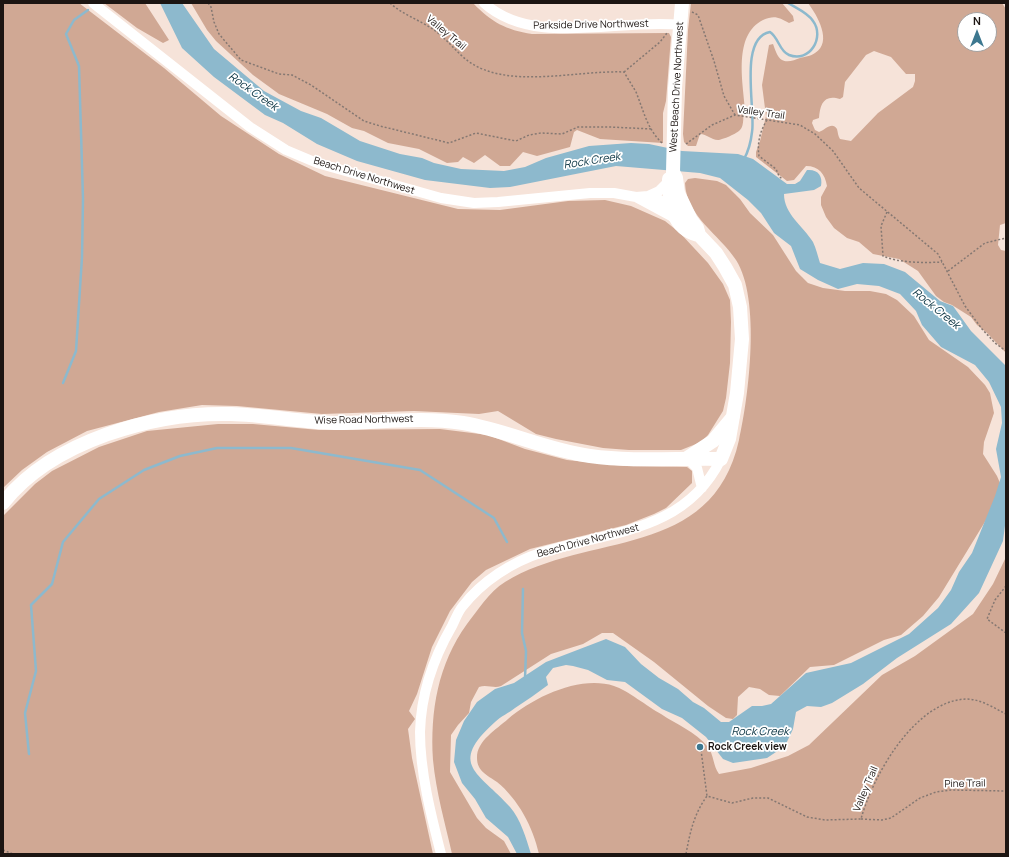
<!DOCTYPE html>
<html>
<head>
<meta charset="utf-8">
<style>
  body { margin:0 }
  #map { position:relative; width:1009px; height:857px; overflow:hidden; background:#f6e3d9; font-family:Manrope,sans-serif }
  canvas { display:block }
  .frame { position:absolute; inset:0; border:4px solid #1c1512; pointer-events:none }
  .north { position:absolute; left:957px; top:12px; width:40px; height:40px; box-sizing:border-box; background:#fff; border:1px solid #a4a1a0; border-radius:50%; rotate:0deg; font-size:11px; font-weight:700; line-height:16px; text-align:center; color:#1c1512 }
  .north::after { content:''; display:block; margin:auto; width:14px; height:18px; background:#3d7890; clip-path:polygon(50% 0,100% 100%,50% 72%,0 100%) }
</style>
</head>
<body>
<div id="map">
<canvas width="1009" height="857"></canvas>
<div class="frame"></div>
<div class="north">N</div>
</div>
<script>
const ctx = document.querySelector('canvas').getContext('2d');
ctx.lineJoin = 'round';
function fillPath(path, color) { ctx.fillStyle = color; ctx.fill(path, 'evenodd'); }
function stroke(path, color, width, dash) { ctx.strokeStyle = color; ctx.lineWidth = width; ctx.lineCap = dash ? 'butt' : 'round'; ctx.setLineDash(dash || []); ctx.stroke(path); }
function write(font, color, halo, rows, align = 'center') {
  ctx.font = font + ' Manrope,sans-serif'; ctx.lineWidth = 3.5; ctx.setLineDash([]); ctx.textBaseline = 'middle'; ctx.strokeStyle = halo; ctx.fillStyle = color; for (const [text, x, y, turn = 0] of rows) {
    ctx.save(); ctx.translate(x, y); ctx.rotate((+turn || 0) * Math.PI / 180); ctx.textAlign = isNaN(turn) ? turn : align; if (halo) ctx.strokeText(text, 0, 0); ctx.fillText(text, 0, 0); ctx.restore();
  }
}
const forest = new Path2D(`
  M3 3H79L164 68 221 116 279 154 325 176 458 209 500 210 568 201 605 200 631 206 665 221 680 233 708 263 723 284 730 300 731 322 730 363 726 398 723 411 708 435 701 442 681 450H629L603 448 556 439 536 434 498 411 479 414 414 411 322 414 237 406 202 405 159 412 87 431 47 452 22 470 3 488Z
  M104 3H145L169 40 163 43 137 28Z
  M191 3H473C491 22 506 30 532 34L669 33 671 37 666 101 663 113V143L600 139 577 130 574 132 570 147 537 156 523 152 510 166H500L485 155 474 163 463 157 458 162 447 163 419 149 388 143 364 131 352 128 327 114 279 94 253 75 216 41 207 30Z
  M691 3H782L793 16 794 21 789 23C779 17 774 15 763 20 733 35 743 82 745 109 742 115 745 125 740 130 738 133 722 140 718 140 711 140 707 134 700 134L696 146H688L684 142 683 134 688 30Z
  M808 3H1002L1006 9V223L1000 225 998 245 1001 250 1006 251V353L987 333 977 325 971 317 952 305 944 302 936 296 918 271 899 259 873 254 859 242 847 238 834 228 826 217 821 205V197L827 186C825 174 819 166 806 166L794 180 787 181 756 157V152L760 141 766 116 762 85 769 45 773 44C775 49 777 57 782 60 787 63 795 60 800 58 804 57 811 56 815 53 833 42 817 15 808 3ZM965 20H989V44H965ZM874 51 891 57 906 74H915V81L913 87 878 113 851 141 840 139C838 136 838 133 837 129 832 121 825 130 819 132L815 130 812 123 813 120 819 118C820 104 824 94 840 99L843 97 845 82 866 55Z
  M695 178 717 181 726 185 740 199 750 213 773 235 796 271 808 283 823 288 845 291H870L886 294 897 300 914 316 929 340 968 367 985 385 990 393 994 413 984 442 983 454 997 476 1000 483 994 507 939 597 923 616 901 635 884 640 834 665 810 667 780 696 769 695 760 689 749 687 738 697 737 715 733 719 726 718 708 706 654 662 613 633H602L583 644 551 654 501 686C494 689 487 684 479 687L471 702 469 713 458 725 451 735 450 772 477 818 486 828 504 841 511 854H452C445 823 436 792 433 760 430 711 438 664 467 624 478 610 489 592 505 582 588 531 712 561 739 440 749 396 761 299 736 260 719 234 686 216 685 183L688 179Z
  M218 424H253L319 430 440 429 488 435 525 449 567 460 624 466 687 467 692 471V483L666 508 654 514 626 525 530 549 486 570 472 582 450 611 432 647 417 694 409 711 415 719 408 729 412 758 433 854H3V516L35 484 52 471 99 447 147 431Z
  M1006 557V854H539C533 827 518 799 497 782 487 775 477 771 477 758 476 741 497 729 508 719 534 697 580 675 614 686 627 690 648 707 661 714 677 725 695 731 708 747 714 755 713 766 719 774L751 768 788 756 809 745 882 675 915 656 973 614 993 584Z`);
const water = new Path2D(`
  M160 3H182L214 49 264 91 301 111 321 118 360 141 400 154 422 158 434 163 461 169 504 171 525 167 546 158 589 146 631 143 649 144 682 151 738 154 753 159 787 184H795L800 181 807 170C818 169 823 176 821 186L814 190 784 194C784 214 803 226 813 242 816 248 818 257 820 263L840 269 863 263 884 264 905 272 940 301 953 306 971 331 1006 366V518L1003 541 979 593 951 624 897 658 863 684 832 703 821 707 807 706 796 712 793 729 785 746 767 758 733 763 723 759 706 737 682 718 662 709 625 682 607 680 588 670 573 666 566 665 553 668 546 677 548 685C537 693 526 701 515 708 509 713 501 716 495 722 447 765 479 772 510 807 521 820 526 838 531 854H517L508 837 486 818 475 799 462 783 454 762 456 740 464 721 477 702 495 689 514 683 546 662 606 639 625 647 641 664 659 678 678 689 693 702 704 708 721 722H729L752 706H762L771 704 806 673 851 663 909 634 938 608 951 590 959 572 972 553 995 496 1001 477 996 449 1002 423 1001 407 989 382 975 365 941 347 922 325 916 311 900 294 879 286 857 284 838 289 818 280 800 269 791 246 774 233 761 213 748 200 720 178 700 173 616 166 510 187 490 188 425 180 357 161 317 144 283 123 265 115 214 77 182 48Z`);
const stream = new Path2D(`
  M744 159C748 152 751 141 752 132 756 110 738 38 770 32 779 38 779 51 789 55 810 63 825 37 813 21 808 13 796 8 788 3
  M63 383 76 351 82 257 83 199 79 66 66 34 74 20 88 10
  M523 589 522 633 526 651 525 679
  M29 754 25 713 36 671 31 605 52 584 63 542 99 499 144 470 180 456 217 448H291L420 470 494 518 507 542`);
const path = new Path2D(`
  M208 3 211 7 214 22 219 34 241 60 279 74 292 75 311 85 364 121 380 126 449 143 476 133 516 141 529 135 541 133 562 134 578 127H610L652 129
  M390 3C403 15 420 20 434 30 447 39 456 52 468 61 508 90 576 70 624 72 628 79 632 85 636 92 643 109 647 129 662 143
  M692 12 698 15 714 61 724 96 735 115
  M624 72 660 42 667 33
  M767 120C760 131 757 143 759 156L776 169 779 176 782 179
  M686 144 712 125 735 115 800 125 815 134 833 151 859 188 938 254 965 306 982 329 995 343 1006 351
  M887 212 881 226 883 256C899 263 924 263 942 262
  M948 271 985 243 1006 238
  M1006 586 995 600 987 619 1006 633
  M701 750 707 796
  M861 819 882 820 891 818 920 798 936 792 951 790 1006 791
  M3 850 13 854
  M686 854C690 832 694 814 707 796L732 803 753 798H768L807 817 825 820 861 819C873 775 915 701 966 699 981 699 994 708 1006 714`);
const street = new Path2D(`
  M93 3 250 127 286 150 317 163 441 198 474 203 498 202 590 193H614L636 197 648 196 658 199 675 210
  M484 3C534 48 619 18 680 25
  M648 196 659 191 669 181
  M636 197 675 218
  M687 458 697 468 702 488
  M441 854C431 815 420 772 420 732 421 694 433 659 452 626 455 620 458 612 462 607 482 581 512 562 543 552 611 531 685 532 721 459`);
const secondary = new Path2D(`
  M669 179C669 203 672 228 698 235
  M687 458 713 441 733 417
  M3 503C52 441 154 412 231 414 266 415 300 422 335 423 378 423 420 416 463 423 506 430 546 450 590 456 633 462 678 458 721 459L729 439 737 393 742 339 740 307 735 285 725 267 716 253 699 235 697 228 691 220 678 193 676 178 673 172 675 88 682 3`);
const markers = [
  [700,747,4,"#3d7890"]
];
const streetNames = [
  ["Parkside Drive Northwest",591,25,-1],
  ["Valley Trail",446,33,40],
  ["West Beach Drive Northwest",677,87,-87],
  ["Valley Trail",761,113,8],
  ["Beach Drive Northwest",364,176,17],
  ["Wise Road Northwest",364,420,-1],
  ["Beach Drive Northwest",588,541,-15],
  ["Pine Trail",965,784,-1],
  ["Valley Trail",866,789,-67]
];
const poiNames = [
  ["Rock Creek view",708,747]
];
const waterNames = [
  ["Rock Creek",253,92,35],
  ["Rock Creek",592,161,-9],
  ["Rock Creek",936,309,39],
  ["Rock Creek",760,732]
];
fillPath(forest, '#d0a894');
fillPath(water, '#8db9cd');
stroke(stream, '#8db9cd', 2.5);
stroke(path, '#857872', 1.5, [2, 2]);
stroke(street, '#fff', 10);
stroke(secondary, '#fff', 14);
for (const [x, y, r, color] of markers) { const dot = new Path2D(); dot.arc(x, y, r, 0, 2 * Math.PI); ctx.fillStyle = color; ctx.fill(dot); stroke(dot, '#fff', 1.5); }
write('10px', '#1c1512', '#fff', streetNames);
write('bold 10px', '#1c1512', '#fff', poiNames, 'left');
write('italic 11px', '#06303f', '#fff', waterNames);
</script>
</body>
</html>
